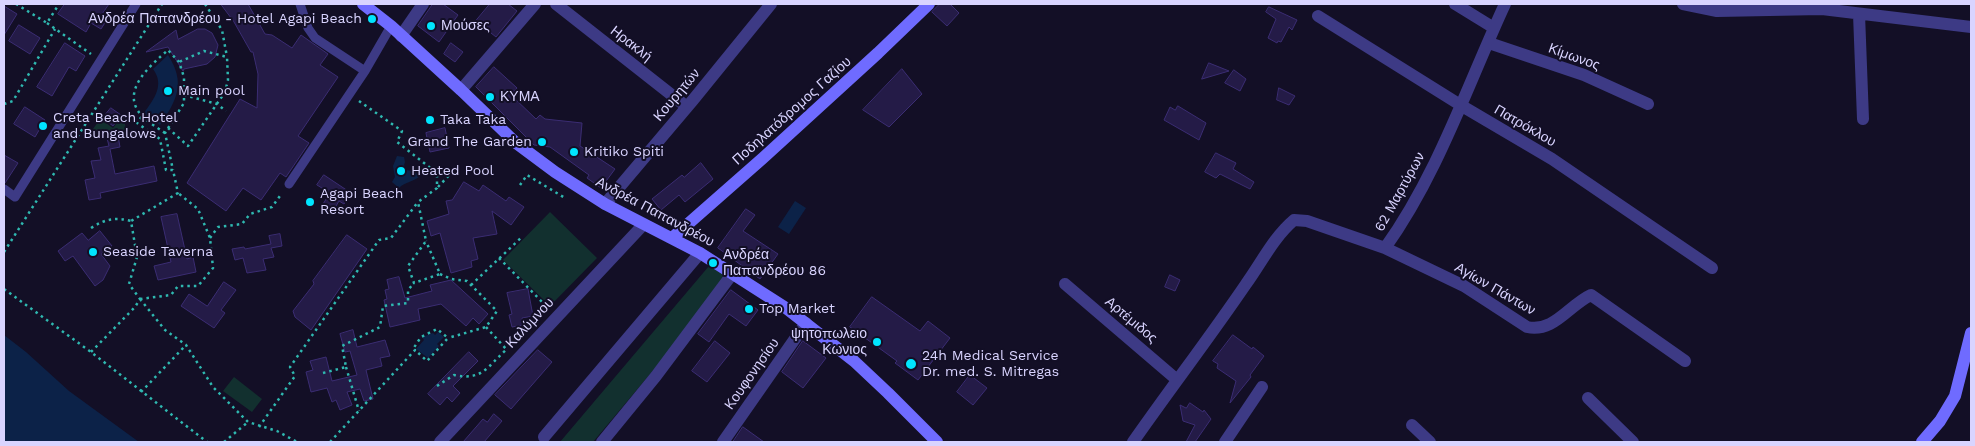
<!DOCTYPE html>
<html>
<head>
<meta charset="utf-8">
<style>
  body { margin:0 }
  #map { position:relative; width:1975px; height:446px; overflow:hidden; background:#130f26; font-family:"Work Sans",sans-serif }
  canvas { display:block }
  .frame { position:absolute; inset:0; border:5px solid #d9d4ff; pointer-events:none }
</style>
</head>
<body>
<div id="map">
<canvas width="1975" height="446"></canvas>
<div class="frame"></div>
</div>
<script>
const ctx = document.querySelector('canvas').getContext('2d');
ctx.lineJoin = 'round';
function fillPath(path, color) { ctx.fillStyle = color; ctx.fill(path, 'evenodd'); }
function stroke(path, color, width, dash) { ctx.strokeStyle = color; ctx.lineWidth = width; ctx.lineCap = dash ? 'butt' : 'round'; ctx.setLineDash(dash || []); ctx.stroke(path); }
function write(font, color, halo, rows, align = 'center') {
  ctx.font = font + ' "Work Sans",sans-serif'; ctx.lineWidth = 4; ctx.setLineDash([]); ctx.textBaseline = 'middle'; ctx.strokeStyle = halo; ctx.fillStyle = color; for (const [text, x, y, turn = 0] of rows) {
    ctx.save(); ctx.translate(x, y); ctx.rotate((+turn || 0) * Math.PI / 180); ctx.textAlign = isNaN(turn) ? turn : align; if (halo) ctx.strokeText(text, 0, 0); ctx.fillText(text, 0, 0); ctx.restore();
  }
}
const green = new Path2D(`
  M123 115 127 134 86 139 100 119 113 128Z
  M550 212 597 258 550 306 503 260Z
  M709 266 727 276 661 361 593 442H560Z
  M234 377 262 399 252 412 223 391Z`);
const water = new Path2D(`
  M168 55C186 83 177 100 160 125L144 113C154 99 165 85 153 69Z
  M397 156 404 157 405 162 404 165 406 170 413 171 420 176C414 182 404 182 399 188L392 182 395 177 393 166Z
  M795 201 806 208 789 234 778 227Z
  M438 332 444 337 437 344 439 346 428 358 416 349 424 340 422 337 433 333 435 335Z
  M4 335 26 352 69 391 139 442H4Z`);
const building = new Path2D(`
  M65 4H109L102 14 108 18 101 29 91 23 86 32 58 14Z
  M221 4H248L265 34 272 35 292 48 301 35 328 54 320 65 338 77 298 136 309 143 286 177 280 173 261 200 243 188 226 211 187 183 240 99 257 108 258 74 253 52H251L234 22Z
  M433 4H443L458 15 439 42 418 26Z
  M490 4H508L517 11 496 37 476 21Z
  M940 4H950L959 13 947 26 932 12Z
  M4 6 17 14 4 35Z
  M1269 7 1297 20 1292 30 1289 27 1281 42 1278 41 1277 43 1268 38 1276 19 1266 12Z
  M19 25 40 38 30 54 9 41Z
  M198 29H205L212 33 218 45 215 57 207 64 184 69 183 71 168 47 146 52 176 30 178 39Z
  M65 43 85 56 76 71 69 67 52 96 37 87Z
  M451 43 463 52 455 62 444 54Z
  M1209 63 1229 71 1202 79Z
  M494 67 517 88 511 95 536 119 540 115 545 119 582 123 580 146 615 169 601 188 587 178 589 175 550 147 534 145 476 87Z
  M902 69 922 94 889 127 863 110Z
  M1234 70 1246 79 1240 91 1225 83Z
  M1279 88 1295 96 1289 105 1277 100Z
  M1178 106 1206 123 1199 140 1164 120 1170 107 1175 110Z
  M25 107 45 120 35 137 14 124Z
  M111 108 121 115 113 126 103 118Z
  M445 128 449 148 430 152 426 133Z
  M118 136 120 147 110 149 115 174 154 166 157 181 100 193 101 198 89 200 85 180 95 178 91 161 101 160 98 148 109 146 107 138Z
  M1216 153 1236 163 1233 169 1254 182 1250 189 1220 174 1216 178 1205 172Z
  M4 155 18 163 5 183H4Z
  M701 163 713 179 685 202 679 195 661 210 652 199 682 175 684 177Z
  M324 175 351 193 344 204 339 201 333 211 323 204 330 193 317 185Z
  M464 182 479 191 483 185 506 201 509 197 524 207 511 225 492 211 497 234 473 238 478 259 471 261 472 267 451 273 440 233 431 236 427 221 449 214 446 201 452 200Z
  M746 209 755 215 743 231 778 254 760 279 718 248Z
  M177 214 187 259 193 257 196 272 158 280 154 266 171 262 161 217Z
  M100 231 112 246 101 254 110 266 103 280 95 286 73 256 65 261 58 251 82 233 88 240Z
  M280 234 282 246 271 248 274 257 263 259 266 270 247 273 243 258 235 260 232 249 244 247 245 249 271 244 269 236Z
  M347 235 367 249 311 330 295 317 293 311 314 284 313 281Z
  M1170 275 1180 280 1175 291 1165 287Z
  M399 277 405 298 432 291 430 285 451 280 488 314 479 324 473 318 466 326 441 304 418 309 420 320 390 327 384 300 387 299 385 290 389 289 387 280Z
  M224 282 236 290 221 310 225 313 214 328 181 306 189 294 207 306Z
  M528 289 533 316 522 318 524 325 512 327 509 315 512 314 507 293Z
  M731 290 758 310 746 326 729 314 709 342 698 334Z
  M872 297 920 331 928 321 950 338 918 380 895 363 897 361 850 327Z
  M353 330 357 347 385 340 390 356 380 358 382 366 366 370 373 399 364 401 360 389 347 392 352 405 340 410 336 400 332 402 327 388 311 392 306 372 313 370 310 361 326 357 332 381 357 375 350 351 345 352 340 334Z
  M1233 335 1252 349 1253 347 1264 356 1250 375 1251 377 1230 403 1236 381 1217 368 1218 364 1213 361Z
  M715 341 730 353 707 382 692 371Z
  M803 341 826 358 803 388 782 372Z
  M538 350 552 362 511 409 495 395Z
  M469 352 478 361 453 386 460 393 452 402 447 397 440 405 428 394Z
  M970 375 987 388 973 405 957 392Z
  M1190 403 1203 412 1204 410 1211 419 1195 442H1186L1195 425 1183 421 1180 405 1186 408Z
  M494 414 502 421 484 442H463L483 419 487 422Z
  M743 427 764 442H733Z`);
const path = new Path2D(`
  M16 4 47 23 59 4
  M205 4 222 30 227 57
  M47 23 91 54
  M184 95 217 104 226 111
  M359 101 402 131 397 142 437 173V188L418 202 426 241 408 266 414 283 440 274 426 241
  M4 104 13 101 55 29
  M168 128 188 146 225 92 228 80 227 57 204 51 179 62
  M165 133C158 128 149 123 143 117 118 92 150 66 168 50L179 62 184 77V103L165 133 173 170
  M520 185 527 175 565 198
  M438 187 455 169
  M91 228C105 219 115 217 131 221
  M210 238 218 227 242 224 250 214 272 207 282 193
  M4 252 162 4
  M499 258 549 309
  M440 274 451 279 467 281 497 311 486 327 448 338
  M471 285 523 236
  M4 289 91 352 207 442
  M140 299 165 330 186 345 213 387 248 422 277 431 297 442
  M140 299 171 295 178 286H198L213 268 210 238 198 209 178 193
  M486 327 507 350
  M91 352 135 307 140 299 129 284 137 257 131 221 178 193 173 170H166L160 139 137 123 142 116
  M346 367 359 411
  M323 373 346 367 342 346 380 327 383 306 408 303V290L414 283
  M437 386 454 375C482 381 487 367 506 350
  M141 392 186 345
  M259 427 295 376 290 367 379 240 391 238 418 202
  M224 442 248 422
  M330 442 415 350 413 349 421 337 437 329 448 338 427 361 415 350`);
const lane = new Path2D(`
  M300 4 308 28 315 38 365 71
  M289 184 365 71 391 26
  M4 189 15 197 136 4`);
const street = new Path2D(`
  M556 4 687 107
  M1455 4 1494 28
  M1683 4 1717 11 1822 9 1971 27
  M1859 14 1863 119
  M1318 16 1462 106 1552 159 1712 268
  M401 36 423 4
  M1489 43 1584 75 1648 104
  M461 90 535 4
  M605 204 693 100 771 4
  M1385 248 1464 286 1527 327C1554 333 1569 305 1591 295L1685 361
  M1065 284 1176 379
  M1588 398 1633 442
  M1412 425 1430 442
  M544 437 700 253
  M440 442 643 225
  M602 442 656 376 733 273
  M723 442 806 323
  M1133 442C1170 389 1210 337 1246 284 1262 262 1273 238 1294 220L1307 221 1385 248C1438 174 1467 86 1505 4
  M1225 442 1262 387`);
const secondary = new Path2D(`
  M363 4 391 26 461 90 516 143 555 172 605 204 700 253 786 308 854 361 888 393 937 442
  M672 238 763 158 878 53 929 4
  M1922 442 1940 421 1955 396 1971 333`);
const markers = [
  [372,19,5,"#00e5ff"],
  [431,26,5,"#00e5ff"],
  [168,91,5,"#00e5ff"],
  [490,97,5,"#00e5ff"],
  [430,120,5,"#00e5ff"],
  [43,126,5,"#00e5ff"],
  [542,142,5,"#00e5ff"],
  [574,152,5,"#00e5ff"],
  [401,171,5,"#00e5ff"],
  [310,202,5,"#00e5ff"],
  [93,252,5,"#00e5ff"],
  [713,263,5,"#00e5ff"],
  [749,309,5,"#00e5ff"],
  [877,342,5,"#00e5ff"],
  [911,364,6,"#00e5ff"]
];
const poiNames = [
  ["Ανδρέα Παπανδρέου - Hotel Agapi Beach",362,19,"right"],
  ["Μούσες",441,26],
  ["Main pool",178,91],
  ["ΚΥΜΑ",500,97],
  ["Creta Beach Hotel",53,118],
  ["and Bungalows",53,134],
  ["Taka Taka",440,120],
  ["Grand The Garden",532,142,"right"],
  ["Kritiko Spiti",584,152],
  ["Heated Pool",411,171],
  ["Agapi Beach",320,194],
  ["Resort",320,210],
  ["Seaside Taverna",103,252],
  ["Ανδρέα",723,255],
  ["Παπανδρέου 86",723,271],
  ["Top Market",759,309],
  ["ψητοπωλειο",867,334,"right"],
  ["Κωνιος",867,350,"right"],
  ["24h Medical Service",922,356],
  ["Dr. med. S. Mitregas",922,372]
];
const streetNames = [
  ["Ηρακλή",631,44,38],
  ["Κίμωνος",1574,57,20],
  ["Κουρητών",677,95,-50],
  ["Ποδηλατόδρομος Γαζίου",792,111,-42],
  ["Πατρόκλου",1525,126,30],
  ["62 Μαρτύρων",1400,192,-61],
  ["Ανδρέα Παπανδρέου",655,212,28],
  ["Αγίων Πάντων",1495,289,30],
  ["Αρτέμιδος",1131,320,40],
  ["Καλύμνου",530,323,-47],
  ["Κουφονησίου",752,374,-55]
];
fillPath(green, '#12302f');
fillPath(water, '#0c2248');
fillPath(building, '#241b47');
stroke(building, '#3b2d73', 1);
stroke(path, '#2fb8b0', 2.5, [2.5, 4]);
stroke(lane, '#3d3a85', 9);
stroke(street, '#3d3a85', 12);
stroke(secondary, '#6f6bff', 12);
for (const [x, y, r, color] of markers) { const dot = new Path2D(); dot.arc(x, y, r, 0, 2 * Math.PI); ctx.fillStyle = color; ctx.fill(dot); stroke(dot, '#130f26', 2); }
write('14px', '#d9d4ff', '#130f26', poiNames, 'left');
write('14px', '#d9d4ff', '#130f26', streetNames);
</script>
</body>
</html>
